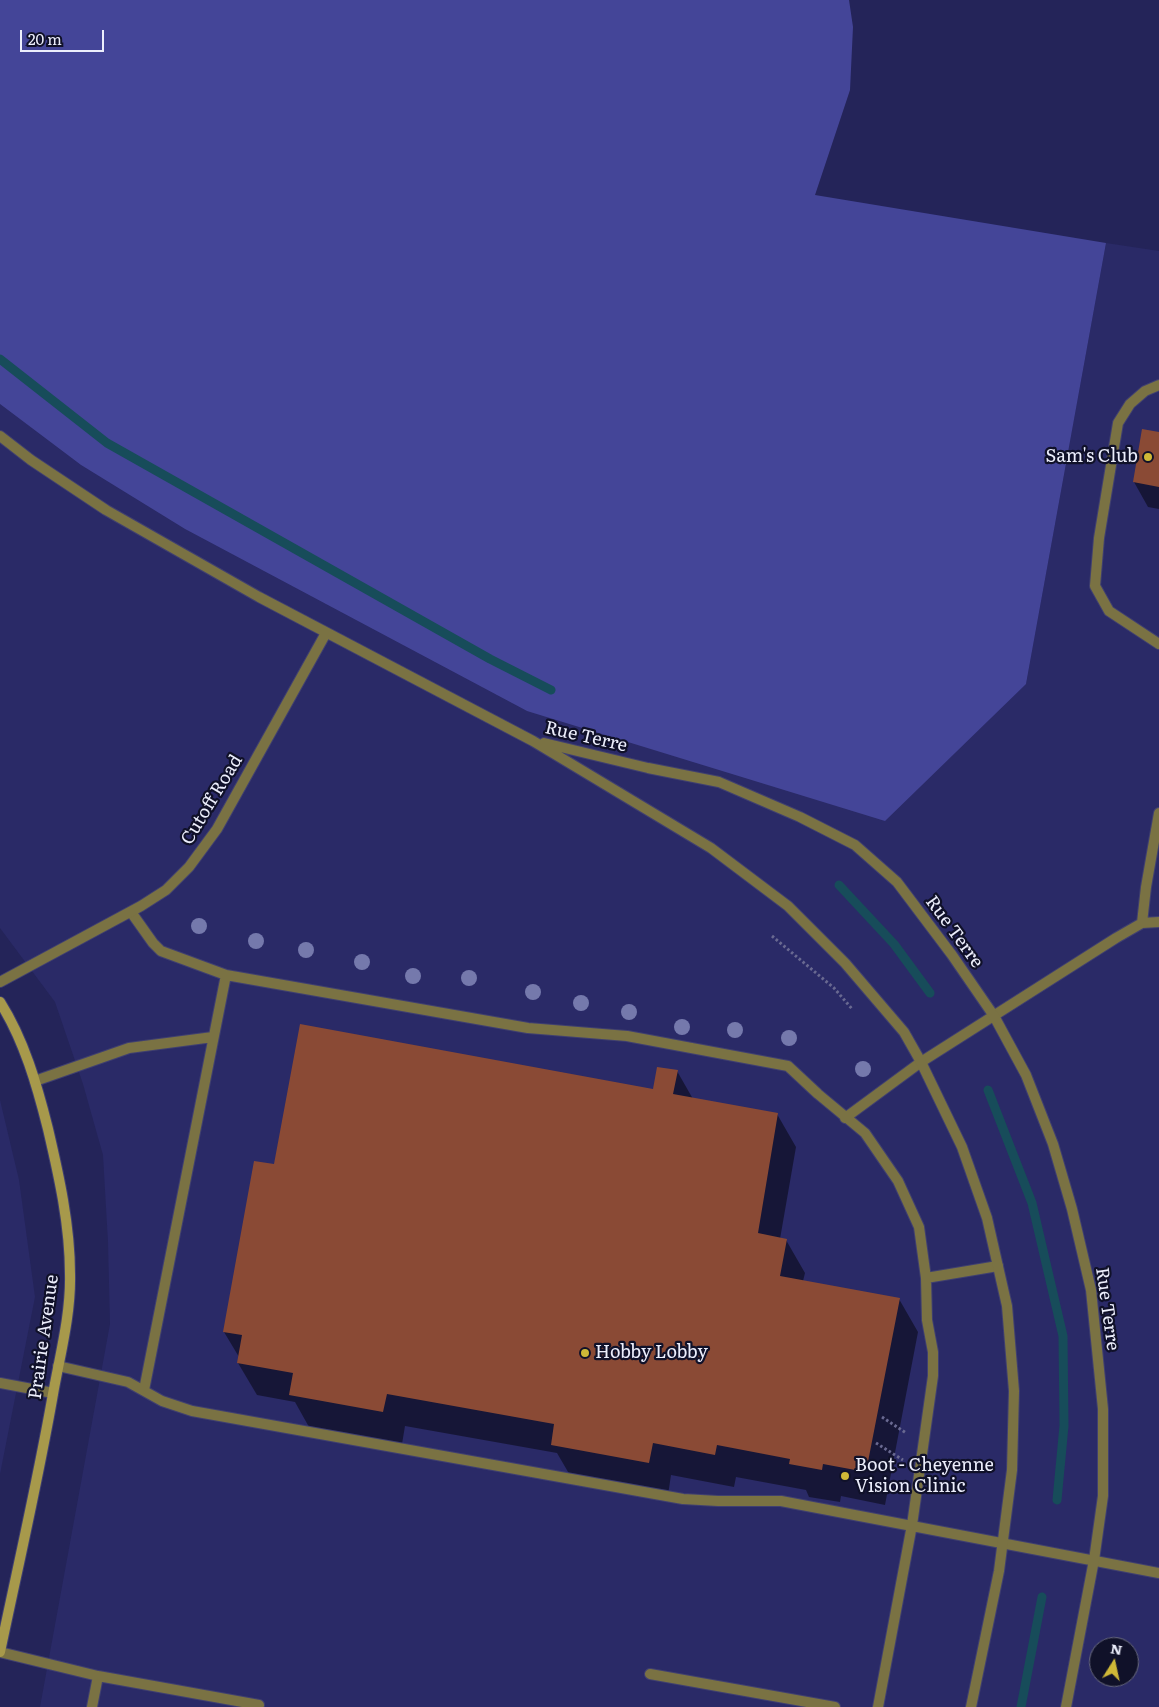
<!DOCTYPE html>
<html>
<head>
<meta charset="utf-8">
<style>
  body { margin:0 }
  #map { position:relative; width:1159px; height:1707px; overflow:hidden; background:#242459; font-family:Literata,serif }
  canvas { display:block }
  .north { position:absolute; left:1089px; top:1637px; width:50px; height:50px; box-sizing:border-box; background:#101129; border:1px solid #68697d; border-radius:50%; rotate:10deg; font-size:14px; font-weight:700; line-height:20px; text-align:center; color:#eceefc }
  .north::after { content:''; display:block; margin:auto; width:18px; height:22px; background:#cfb837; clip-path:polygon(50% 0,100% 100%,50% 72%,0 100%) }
  .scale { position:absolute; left:20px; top:30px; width:84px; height:22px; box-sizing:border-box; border:2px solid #eceefc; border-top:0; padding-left:6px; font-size:15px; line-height:18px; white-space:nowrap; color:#eceefc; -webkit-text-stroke:4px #101129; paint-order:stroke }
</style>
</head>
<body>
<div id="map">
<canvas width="1159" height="1707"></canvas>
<div class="north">N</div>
<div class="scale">20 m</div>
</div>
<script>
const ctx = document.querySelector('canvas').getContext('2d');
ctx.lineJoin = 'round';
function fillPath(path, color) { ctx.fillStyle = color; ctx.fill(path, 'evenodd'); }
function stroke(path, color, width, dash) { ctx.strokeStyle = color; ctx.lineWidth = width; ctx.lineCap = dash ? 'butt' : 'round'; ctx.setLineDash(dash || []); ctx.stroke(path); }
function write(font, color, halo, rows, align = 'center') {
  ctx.font = font + ' Literata,serif'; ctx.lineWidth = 4.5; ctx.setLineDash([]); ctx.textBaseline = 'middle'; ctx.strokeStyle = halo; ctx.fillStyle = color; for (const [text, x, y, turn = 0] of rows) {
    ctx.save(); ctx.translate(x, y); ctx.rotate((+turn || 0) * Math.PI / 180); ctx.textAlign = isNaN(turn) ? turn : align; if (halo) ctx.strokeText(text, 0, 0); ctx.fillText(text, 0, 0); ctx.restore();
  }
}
const built = new Path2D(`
  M1106 243 1159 251V1707H40L110 1324 108 1242 103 1155 83 1084 55 1002 0 928V404L81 465 185 529 527 711 1026 684ZM1099 1647H1129V1677H1099Z
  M0 1100 19 1180 35 1297 0 1474Z`);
const green = new Path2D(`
  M0 0H849L853 27 850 90 815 195 1106 243 1026 684 885 821 527 711 185 529 81 465 0 404Z`);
const shadow = new Path2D(`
  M1159 434V509L1148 507 1134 482Z
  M677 1071 693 1099 777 1114 796 1147 780 1239 786 1240 805 1273 803 1281 899 1299 918 1332 885 1505 841 1496 840 1502 809 1497 806 1490 736 1477 734 1487 671 1475 668 1495 571 1477 557 1453 405 1426 402 1444 309 1427 295 1402 257 1395 238 1363 239 1357 224 1332 275 1166 654 1090Z`);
const stream = new Path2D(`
  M0 359 107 443 490 659 551 690
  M839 885 894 944 930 993
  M988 1090 1032 1203 1063 1336 1064 1426 1057 1500
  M1021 1707 1042 1597`);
const building = new Path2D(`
  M1142 429 1159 432V487L1133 482Z
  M300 1024 653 1089 657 1067 678 1070 673 1094 778 1113 758 1233 787 1239 780 1276 900 1298 866 1472 823 1464 822 1470 789 1464 790 1459 717 1445 715 1455 653 1443 649 1463 551 1445 554 1424 387 1394 383 1412 289 1395 293 1373 237 1363 242 1335 223 1332 254 1161 274 1164Z`);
const path = new Path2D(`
  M772 936 834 988 853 1010
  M882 1417 906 1433
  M876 1443 903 1460`);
const lane = new Path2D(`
  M1159 385 1145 391 1130 404 1118 423 1099 538 1095 586 1109 611 1159 644
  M131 912 153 943 161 951 226 975
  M1142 923 1146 887 1159 813
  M35 1081 129 1048 213 1037
  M845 1118 921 1062 1116 938 1142 923 1159 922
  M926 1278 998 1266
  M58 1366 128 1382 162 1401 192 1411 683 1499 718 1501H781L1159 1573
  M0 1383 53 1393
  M144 1390 226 975 528 1028 627 1036 788 1066 818 1094 865 1133 898 1181 919 1227 926 1278 927 1320 933 1352V1376L912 1525 878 1707
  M0 1652 98 1676 259 1705 258 1707
  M650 1674 835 1707
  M92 1707 98 1676`);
const street = new Path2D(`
  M0 436 31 460 106 510 259 597 533 741 711 848 788 906 845 963 904 1032 921 1062 962 1147 987 1218 1007 1306 1014 1391 1012 1470 999 1571 971 1707
  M544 743 648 768 719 782 800 817 855 845 897 882 952 955 994 1016 1026 1075 1053 1144 1072 1209 1091 1290 1103 1409V1496L1094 1560 1066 1707
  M0 982 141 906 166 890 189 867 217 829 326 633`);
const secondary = new Path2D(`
  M0 1002C24 1040 37 1085 48 1129 59 1176 70 1225 70 1274 71 1314 60 1355 53 1394 38 1480 18 1566 0 1652`);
const trees = [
  [199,926],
  [256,941],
  [306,950],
  [362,962],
  [413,976],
  [469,978],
  [533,992],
  [581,1003],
  [629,1012],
  [682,1027],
  [735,1030],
  [789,1038],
  [863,1069]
];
const markers = [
  [1148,457,5,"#cfb837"],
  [585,1353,5,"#cfb837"],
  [845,1476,5,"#cfb837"]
];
const poiNames = [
  ["Sam's Club",1138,457,"right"],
  ["Hobby Lobby",595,1353],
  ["Boot - Cheyenne",855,1466],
  ["Vision Clinic",855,1487]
];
const streetNames = [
  ["Rue Terre",586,737,13],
  ["Cutoff Road",212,800,-59],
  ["Rue Terre",954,932,54],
  ["Rue Terre",1107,1309,82],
  ["Prairie Avenue",44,1337,-82]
];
fillPath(built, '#2a2a67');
fillPath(green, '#444598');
fillPath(shadow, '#0007');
stroke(stream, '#174c5a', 9);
fillPath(building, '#8a4a35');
stroke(lane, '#404070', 12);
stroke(street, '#404070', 12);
stroke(secondary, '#404070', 12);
stroke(path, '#696991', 3, [2.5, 2.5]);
stroke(lane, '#7a7243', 10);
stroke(street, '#7a7243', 10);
stroke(secondary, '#a7994b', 10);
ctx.fillStyle = '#7579ac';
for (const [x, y] of trees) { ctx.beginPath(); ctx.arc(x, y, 8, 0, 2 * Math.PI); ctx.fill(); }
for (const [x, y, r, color] of markers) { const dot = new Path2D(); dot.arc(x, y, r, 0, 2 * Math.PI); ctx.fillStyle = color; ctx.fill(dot); stroke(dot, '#101129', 2); }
write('18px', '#eceefc', '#101129', poiNames, 'left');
write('18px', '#eceefc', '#101129', streetNames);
</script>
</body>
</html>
